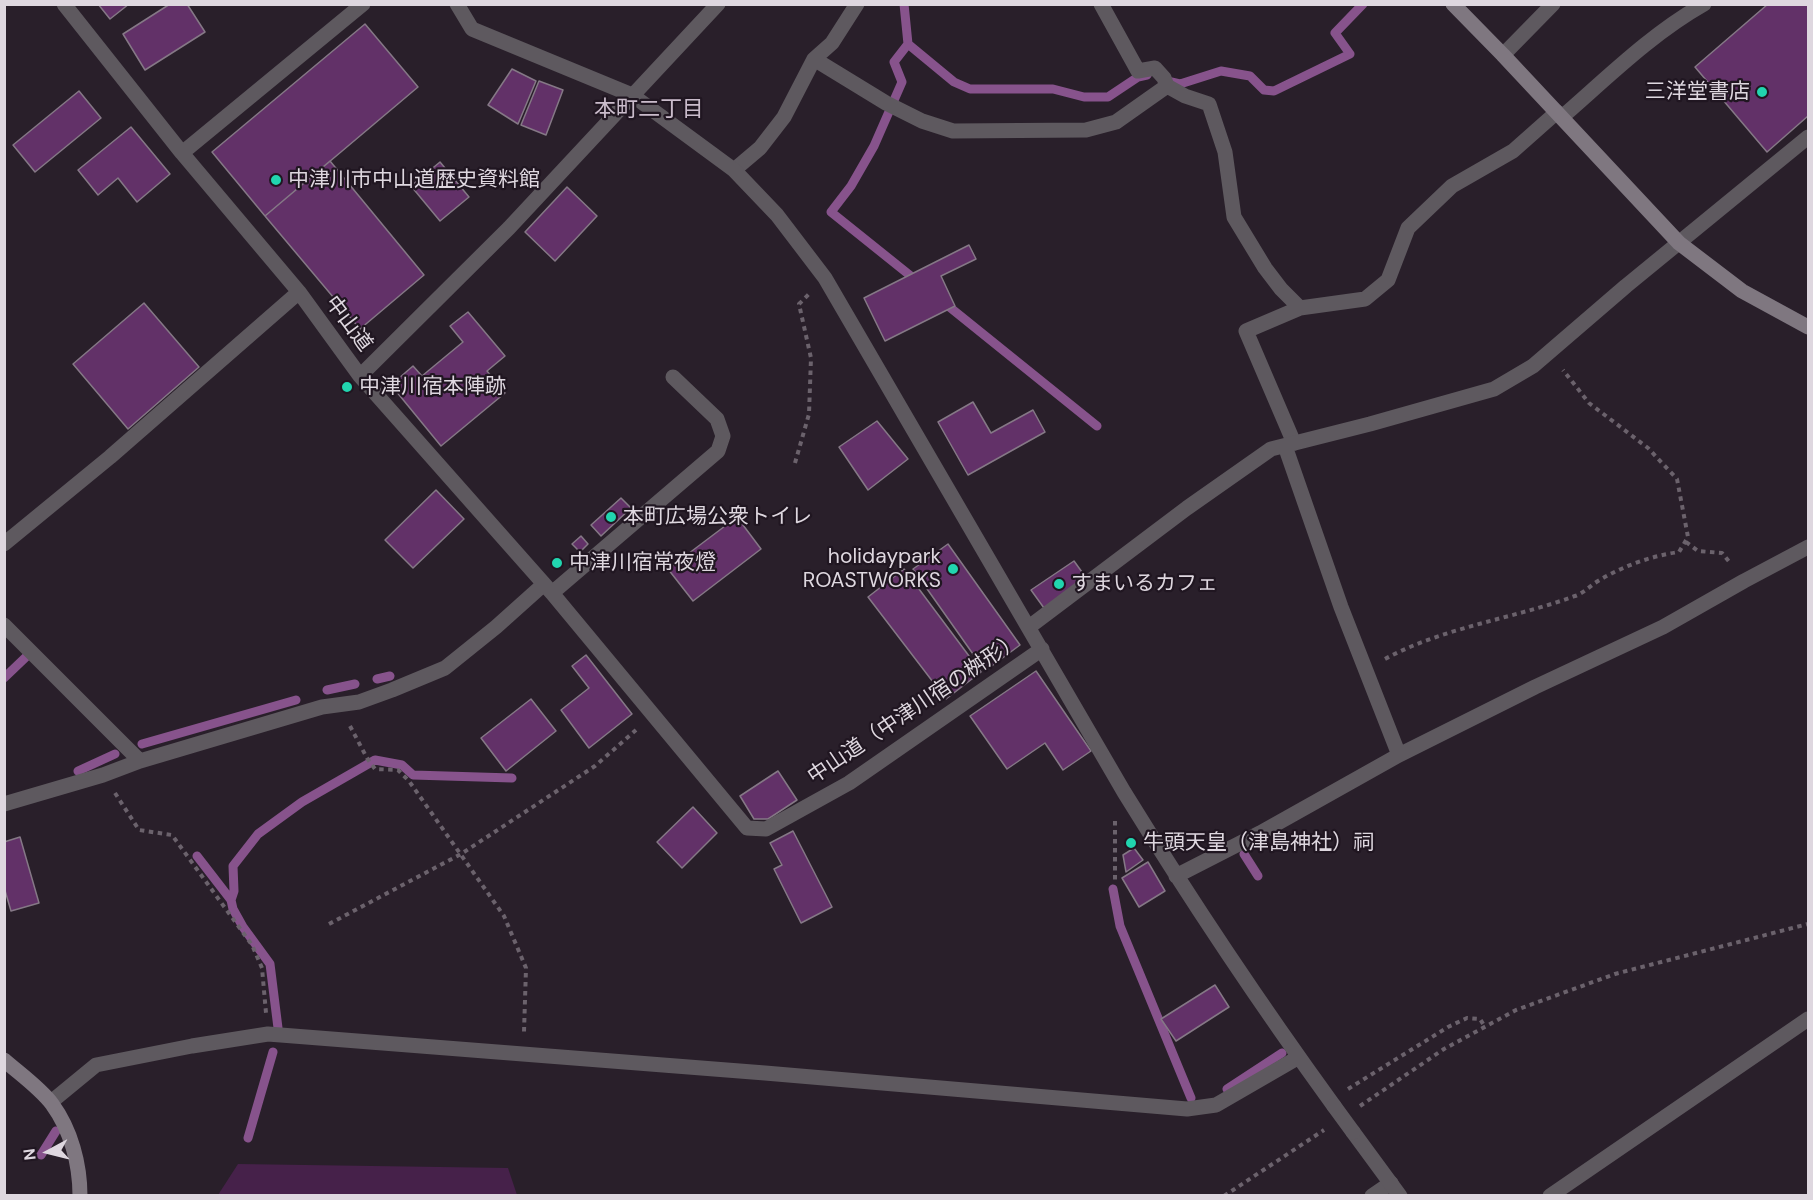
<!DOCTYPE html>
<html>
<head>
<meta charset="utf-8">
<style>
  body { margin:0 }
  #map { position:relative; width:1813px; height:1200px; overflow:hidden; background:#291f2a; font-family:"DM Sans",sans-serif }
  canvas { display:block }
  .frame { position:absolute; inset:0; border:6px solid #ded7df; pointer-events:none }
  .north { position:absolute; left:18px; top:1122px; width:60px; height:60px; -webkit-text-stroke:4px #201621; paint-order:stroke; rotate:263deg; font-size:16px; font-weight:700; line-height:24px; text-align:center; color:#ded7df }
  .north::after { content:''; display:block; margin:auto; width:21px; height:27px; background:#ded7df; clip-path:polygon(50% 0,100% 100%,50% 72%,0 100%) }
</style>
</head>
<body>
<div id="map">
<canvas width="1813" height="1200"></canvas>
<div class="frame"></div>
<div class="north">N</div>
</div>
<script>
const ctx = document.querySelector('canvas').getContext('2d');
ctx.lineJoin = 'round';
function fillPath(path, color) { ctx.fillStyle = color; ctx.fill(path, 'evenodd'); }
function stroke(path, color, width, dash) { ctx.strokeStyle = color; ctx.lineWidth = width; ctx.lineCap = dash ? 'butt' : 'round'; ctx.setLineDash(dash || []); ctx.stroke(path); }
function write(font, color, halo, rows, align = 'center') {
  ctx.font = font + ' "DM Sans","Noto Sans JP",sans-serif'; ctx.lineWidth = 4.5; ctx.setLineDash([]); ctx.textBaseline = 'middle'; ctx.strokeStyle = halo; ctx.fillStyle = color; for (const [text, x, y, turn = 0] of rows) {
    ctx.save(); ctx.translate(x, y); ctx.rotate((+turn || 0) * Math.PI / 180); ctx.textAlign = isNaN(turn) ? turn : align; if (halo) ctx.strokeText(text, 0, 0); ctx.fillText(text, 0, 0); ctx.restore();
  }
}
const green = new Path2D(`
  M238 1164 508 1168 517 1195H218Z`);
const stream = new Path2D(`
  M904 4 908 44
  M1167 81 1180 84 1221 71 1250 76 1264 90 1274 91 1350 54 1335 33 1363 4
  M917 281 831 212 851 186 874 146 902 82 894 62 908 44 954 82 970 89H1053L1084 97H1108L1138 77 1147 75
  M942 301 1097 426
  M4 678 27 656
  M377 679 390 676
  M327 690 355 684
  M142 744 296 700
  M78 771 115 754
  M1244 854 1258 876
  M197 856 231 900 233 909 243 927 270 964 278 1028
  M1113 889 1120 926 1191 1098
  M231 900 234 891 233 866 258 834 302 802 375 760 402 765 413 775 512 778
  M1227 1089 1282 1053
  M248 1138 273 1052
  M41 1155 56 1131`);
const building = new Path2D(`
  M98 4H129L110 19Z
  M170 4H187L205 32 145 70 123 34Z
  M1768 4H1808V116L1767 152 1695 67Z
  M365 24 418 87 265 216 212 152Z
  M512 69 536 81 518 124 488 105Z
  M539 81 563 90 546 135 521 125Z
  M79 91 101 118 35 172 13 145Z
  M131 127 170 174 137 202 118 178 98 195 78 170Z
  M330 161 424 275 360 329 265 216Z
  M440 162 469 197 440 221 411 186Z
  M567 187 597 216 555 261 525 232Z
  M969 245 976 259 941 276 955 306 885 341 864 298Z
  M144 303 199 367 128 429 73 364Z
  M468 312 505 356 487 371 505 393 441 446 391 385 413 366 422 376 463 342 450 326Z
  M973 402 991 433 1033 410 1045 432 968 475 938 422Z
  M877 421 908 459 868 490 839 447Z
  M436 490 464 519 413 568 385 540Z
  M621 498 631 508 601 536 591 525Z
  M737 517 761 549 693 601 668 569Z
  M581 536 588 544 580 552 572 544Z
  M948 544 1020 645 985 671 913 569Z
  M1074 561 1087 579 1044 608 1031 590Z
  M904 569 981 672 946 699 868 597Z
  M586 655 632 714 589 748 561 710 589 688 572 666Z
  M1036 671 1091 751 1063 770 1045 743 1007 769 970 716Z
  M531 699 556 731 506 771 481 738Z
  M778 771 797 800 768 819H754L740 796Z
  M693 807 717 833 682 868 657 842Z
  M793 831 832 907 801 923 774 869 782 865 770 843Z
  M20 837 39 903 11 911 4 887V842Z
  M1134 848 1143 860 1126 872 1123 855Z
  M1148 862 1165 891 1139 907 1122 878Z
  M1215 985 1229 1007 1176 1041 1161 1019Z`);
const path = new Path2D(`
  M795 463 809 414 811 358 799 304 810 293
  M1686 542 1698 551 1722 553 1731 564
  M1385 659C1444 627 1512 619 1575 596 1584 593 1590 586 1598 581 1623 566 1651 556 1679 552L1688 537 1677 479 1648 448 1589 403 1563 370
  M350 726 367 758 375 769 398 770 409 781 504 916 526 968 524 1032
  M115 793 139 830 172 835 252 945 262 968 266 1013
  M1115 821V882
  M329 924 461 854 595 766 636 730
  M1348 1089 1448 1027 1467 1018 1480 1019 1485 1027
  M1360 1106 1444 1049 1516 1010 1615 974 1808 924
  M1224 1196 1324 1130`);
const lane = new Path2D(`
  M814 59 886 103 922 121 953 131 1086 130 1116 122 1167 86 1164 78 1155 68 1138 71 1101 4
  M1167 86 1185 96 1209 104 1225 152 1234 217 1265 268 1281 289 1300 308
  M1562 117C1607 78 1651 34 1704 4
  M734 170 760 148 784 117 814 59 832 43 857 4
  M1294 443 1246 331 1300 308 1365 299 1388 280 1408 228 1452 186 1513 151 1557 112
  M1372 1196 1391 1183
  M1550 1196 1808 1019`);
const street = new Path2D(`
  M64 4 182 153 299 292 360 376 552 593 747 828 766 829 849 783 1042 649
  M457 4 472 29 632 95 734 170 777 215 825 278 1124 792C1190 899 1260 1004 1334 1106
  M1503 55 1553 4
  M182 153 363 4
  M360 376 509 228 718 4
  M1285 446 1341 607 1399 755
  M4 544 110 457 299 292
  M552 593 718 451 723 436 717 419 673 377
  M4 625 140 761
  M1029 627 1187 508 1271 449 1370 424 1494 389 1533 366 1626 286 1808 137
  M4 804 103 775 140 761 322 707 359 702 392 690 445 668 496 627 544 584
  M1176 876 1260 833 1399 755 1535 687 1663 627 1744 581 1808 547
  M51 1102 96 1065 192 1046 268 1034 765 1073 1187 1109 1216 1105 1299 1057
  M1353 1132 1400 1196`);
const secondary = new Path2D(`
  M1453 4 1503 55 1679 243 1742 291 1808 327
  M4 1060C20 1074 40 1088 52 1104 71 1130 80 1164 80 1196`);
const streetBridge = new Path2D(`
  M1334 1106 1353 1132`);
const markers = [
  [1762,92,6,"#21d5af"],
  [276,180,6,"#21d5af"],
  [347,387,6,"#21d5af"],
  [611,517,6,"#21d5af"],
  [557,563,6,"#21d5af"],
  [953,569,6,"#21d5af"],
  [1059,584,6,"#21d5af"],
  [1131,843,6,"#21d5af"]
];
const poiNames = [
  ["三洋堂書店",1750,92,"right"],
  ["中津川市中山道歴史資料館",288,180],
  ["中津川宿本陣跡",359,387],
  ["本町広場公衆トイレ",623,517],
  ["holidaypark",941,557,"right"],
  ["ROASTWORKS",941,581,"right"],
  ["中津川宿常夜燈",569,563],
  ["すまいるカフェ",1071,584],
  ["牛頭天皇（津島神社）祠",1143,843]
];
const streetNames = [
  ["中山道",348,324,53],
  ["中山道（中津川宿の桝形）",915,709,-34]
];
const neighbourhoodNames = [
  ["本町二丁目",649,110]
];
fillPath(green, '#46214a');
stroke(stream, '#87538c', 9);
fillPath(building, '#623168');
stroke(building, '#857886', 1.5);
stroke(path, '#6b626c', 4, [4.5, 4.5]);
stroke(lane, '#5e595f', 15);
stroke(street, '#5e595f', 15);
stroke(secondary, '#7f7780', 15);
stroke(streetBridge, '#5e595f', 15);
for (const [x, y, r, color] of markers) { const dot = new Path2D(); dot.arc(x, y, r, 0, 2 * Math.PI); ctx.fillStyle = color; ctx.fill(dot); stroke(dot, '#201621', 2); }
write('21px', '#ded7df', '#201621', poiNames, 'left');
write('21px', '#ded7df', '#201621', streetNames);
write('22px', '#cabccb', '#201621', neighbourhoodNames);
</script>
</body>
</html>
